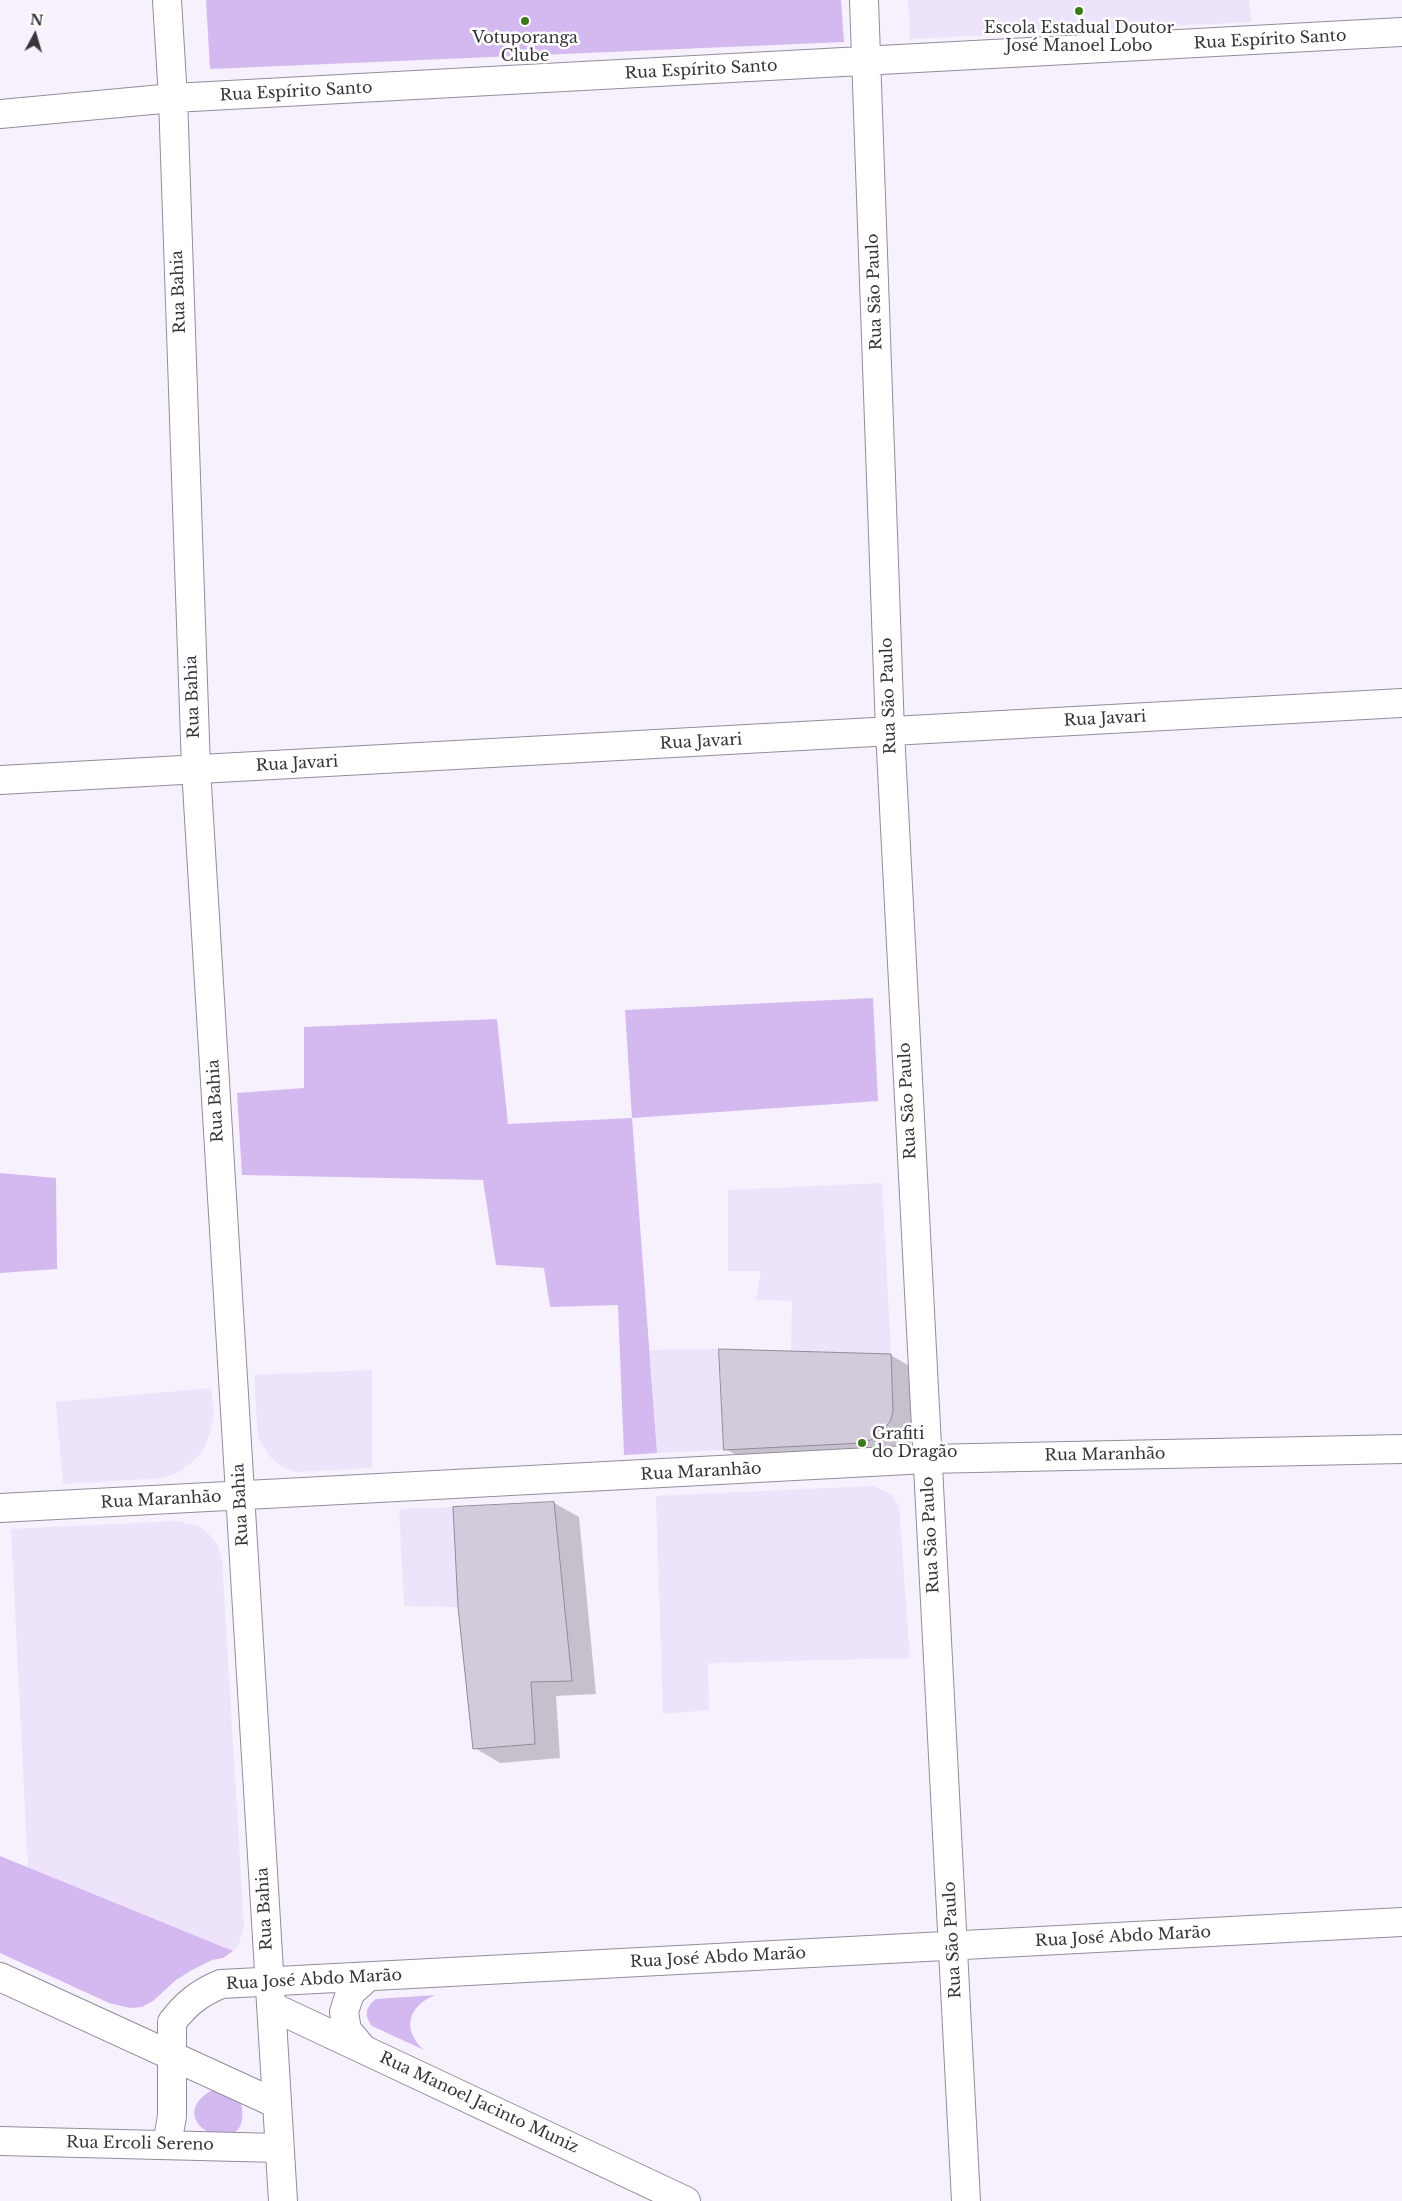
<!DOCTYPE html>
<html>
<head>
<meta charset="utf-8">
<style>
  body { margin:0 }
  #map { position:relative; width:1402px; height:2201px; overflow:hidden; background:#f7f1fe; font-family:"Libre Baskerville",serif }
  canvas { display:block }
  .north { position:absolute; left:10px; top:10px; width:50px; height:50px; -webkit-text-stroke:4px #fff; paint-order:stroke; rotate:6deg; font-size:14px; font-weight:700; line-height:20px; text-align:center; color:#37343a }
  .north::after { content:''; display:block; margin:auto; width:18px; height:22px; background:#37343a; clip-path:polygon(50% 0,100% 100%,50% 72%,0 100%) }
</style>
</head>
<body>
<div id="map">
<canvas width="1402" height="2201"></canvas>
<div class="north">N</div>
</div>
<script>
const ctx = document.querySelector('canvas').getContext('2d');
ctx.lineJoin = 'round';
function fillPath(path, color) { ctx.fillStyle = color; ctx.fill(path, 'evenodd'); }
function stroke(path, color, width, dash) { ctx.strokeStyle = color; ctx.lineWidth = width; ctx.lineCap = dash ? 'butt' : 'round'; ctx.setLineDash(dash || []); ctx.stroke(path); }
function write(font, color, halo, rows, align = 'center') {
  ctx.font = font + ' "Libre Baskerville",serif'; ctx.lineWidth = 5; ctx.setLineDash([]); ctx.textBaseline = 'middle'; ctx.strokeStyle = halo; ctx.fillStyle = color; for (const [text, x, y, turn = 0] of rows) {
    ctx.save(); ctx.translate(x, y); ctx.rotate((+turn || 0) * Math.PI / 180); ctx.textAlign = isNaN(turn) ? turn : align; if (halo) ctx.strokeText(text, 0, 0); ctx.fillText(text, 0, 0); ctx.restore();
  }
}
const built = new Path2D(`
  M908 0H1249L1251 22 910 39Z
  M882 1183 891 1354 791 1351 792 1301 756 1300 761 1271H728V1190Z
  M719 1349 724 1450 657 1453 650 1350Z
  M372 1370V1468L295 1472 281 1466 270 1457 258 1437 254 1375Z
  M211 1388 214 1415 210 1433 204 1449 192 1462 179 1472 163 1478 147 1479 63 1484 56 1402Z
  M873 1486 891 1494 899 1507 910 1658 708 1663 709 1710 663 1714 656 1496Z
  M453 1507 458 1607 404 1606 399 1509Z
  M176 1521 199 1526 209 1534 218 1546 222 1560 244 1927 238 1946 233 1951 28 1868 11 1529Z`);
const green = new Path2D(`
  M206 0H841L844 42 210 69Z
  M873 998 878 1101 632 1118 657 1453 624 1455 618 1305 550 1307 544 1268 496 1265 483 1180 242 1175 237 1093 304 1088V1027L497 1019 508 1124 632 1118 625 1010Z
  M0 1173 56 1178 57 1269 0 1273Z
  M0 1856 233 1951 223 1958 212 1960 192 1970 176 1980 153 2001 142 2007 130 2008 109 2003 0 1953Z
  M436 1995C408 2005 401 2030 424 2050L372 2026C364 2016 365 2007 376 1999Z
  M216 2088 240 2099C260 2170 149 2122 216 2088Z`);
const shadow = new Path2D(`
  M891 1355 916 1370 915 1437 908 1446 751 1464 726 1449Z
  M554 1503 579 1517 596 1694 556 1696 560 1758 500 1763 475 1748Z`);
const building = new Path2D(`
  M719 1349 891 1354 893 1412 890 1422 873 1439 862 1443 724 1450Z
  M554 1502 572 1681 531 1682 535 1744 473 1749 458 1607 453 1507Z`);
const minor = new Path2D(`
  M167 0 173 98 196 769 283 2201
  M864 0 890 731 966 2201
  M0 114 173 98 1402 32
  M0 780 1402 703
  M0 1508 927 1459 1402 1449
  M0 1977 277 2104
  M271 2006 686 2201
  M363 2049 347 2030 344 2012 350 1993 368 1977
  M0 2141 279 2148
  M167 2145 172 2116V2022C186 2004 199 1993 221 1984L1402 1922`);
const markers = [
  [1079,11,5,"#3a7a17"],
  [525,21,5,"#3a7a17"],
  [862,1443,5,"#3a7a17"]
];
const poiNames = [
  ["Escola Estadual Doutor",1079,28],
  ["José Manoel Lobo",1079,46],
  ["Votuporanga",525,38],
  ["Clube",525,56],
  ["Grafiti",872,1434,"left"],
  ["do Dragão",872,1452,"left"]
];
const streetNames = [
  ["Rua Espírito Santo",1270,40,-3],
  ["Rua Espírito Santo",701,70,-3],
  ["Rua Espírito Santo",296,92,-3],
  ["Rua Bahia",179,292,-92],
  ["Rua São Paulo",875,292,-92],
  ["Rua São Paulo",889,696,-92],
  ["Rua Bahia",193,697,-92],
  ["Rua Javari",1105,719,-3],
  ["Rua Javari",701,742,-3],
  ["Rua Javari",297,764,-3],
  ["Rua Bahia",216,1101,-93],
  ["Rua São Paulo",908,1101,-93],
  ["Rua Maranhão",1105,1455,-1],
  ["Rua Maranhão",701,1472,-3],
  ["Rua Maranhão",161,1500,-3],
  ["Rua Bahia",241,1505,-93],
  ["Rua São Paulo",931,1535,-93],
  ["Rua Bahia",265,1909,-93],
  ["Rua José Abdo Marão",1123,1937,-3],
  ["Rua São Paulo",953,1940,-93],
  ["Rua José Abdo Marão",718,1958,-3],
  ["Rua José Abdo Marão",314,1980,-3],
  ["Rua Manoel Jacinto Muniz",479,2103,25],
  ["Rua Ercoli Sereno",140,2144,1]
];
fillPath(built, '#ede3fa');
fillPath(green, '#d3b9f0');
fillPath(shadow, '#0003');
fillPath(building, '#d2cbdb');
stroke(building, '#918b99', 1);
stroke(minor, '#938c9b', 30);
stroke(minor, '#fff', 28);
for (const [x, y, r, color] of markers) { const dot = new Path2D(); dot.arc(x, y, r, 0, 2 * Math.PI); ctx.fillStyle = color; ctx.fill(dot); stroke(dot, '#fff', 2); }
write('16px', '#37343a', '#fff', poiNames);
write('16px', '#37343a', '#fff', streetNames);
</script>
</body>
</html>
